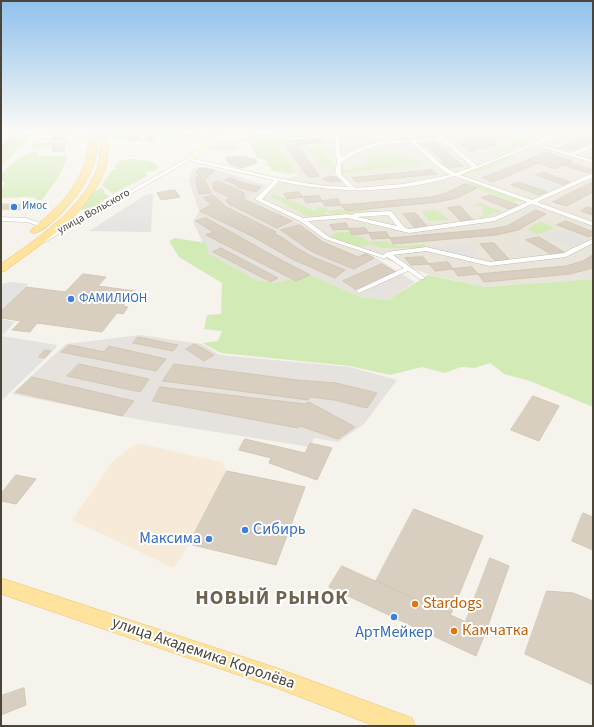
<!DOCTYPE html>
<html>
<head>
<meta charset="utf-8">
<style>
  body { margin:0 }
  #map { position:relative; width:594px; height:727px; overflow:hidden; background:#f6f3ec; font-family:"Source Sans 3",sans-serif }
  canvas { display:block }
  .frame { position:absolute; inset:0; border:2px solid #4b4439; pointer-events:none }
</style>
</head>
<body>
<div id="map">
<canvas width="594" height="727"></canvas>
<div class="frame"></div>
</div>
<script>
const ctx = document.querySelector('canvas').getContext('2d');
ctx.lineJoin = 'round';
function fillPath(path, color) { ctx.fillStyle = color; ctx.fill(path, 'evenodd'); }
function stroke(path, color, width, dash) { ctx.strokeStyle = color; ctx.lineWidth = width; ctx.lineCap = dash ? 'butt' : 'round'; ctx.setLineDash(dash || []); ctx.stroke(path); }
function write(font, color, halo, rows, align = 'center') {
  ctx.font = font + ' "Source Sans 3",sans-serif'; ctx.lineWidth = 4; ctx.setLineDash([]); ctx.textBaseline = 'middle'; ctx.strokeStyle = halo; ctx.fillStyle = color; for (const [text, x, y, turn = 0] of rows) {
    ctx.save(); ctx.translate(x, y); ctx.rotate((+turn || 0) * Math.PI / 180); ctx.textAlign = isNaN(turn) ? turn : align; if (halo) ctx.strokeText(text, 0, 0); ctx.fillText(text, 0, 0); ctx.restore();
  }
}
const residential = new Path2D(`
  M303 132H593V280H582L485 287 430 275 366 252 357 255 325 242 302 225 248 200 266 185 298 175 273 138Z`);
const commercial = new Path2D(`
  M137 443 221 462 227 471 189 544 174 568 72 520 113 461Z`);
const industrial = new Path2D(`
  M206 167 266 185 248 200 302 225 325 242 357 255 366 252 415 282 388 300 361 297 310 275 274 283 257 280 208 253 193 222 199 211 189 181 193 168Z
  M140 335 202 344 220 355 350 367 397 380 364 424 338 442 314 438 310 447 141 420 12 394 66 344Z`);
const green = new Path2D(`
  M112 132H131L132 141 126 139 119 140 113 139Z
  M154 132H181V135H194V137L174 139 172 137H156Z
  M281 132H293L296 136 327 134 324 136 290 140 292 143 277 144 296 173 288 174 269 170 272 168 266 164 268 162 263 159 257 158 247 136Z
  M502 132H508L516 139 529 136 537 139 498 154 493 152 516 142Z
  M23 133 33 135 1 166V153Z
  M69 141 70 144 50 146 41 149H35L30 145 34 143Z
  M318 147 335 166 322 168 305 148Z
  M37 151 39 156 68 155C62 175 54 183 42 200H36V198C24 196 13 198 1 198V190L5 183 1 180V174L18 158H21L27 153Z
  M388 154 399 156 398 157 408 156 412 160 417 159 425 164 345 173 340 170 364 167V163L368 162 367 156Z
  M506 156 513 158C501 162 471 177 459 173Z
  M132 159 150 161 160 167 152 172 149 171 146 172 147 176 113 194 102 185 112 170H116L115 165 119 163 118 161Z
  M473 182C489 189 507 192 522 200L514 202 466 184Z
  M101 188 104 190V193L108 195 109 198 105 199 94 207 81 210C83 201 92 191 101 188Z
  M271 194 293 201 309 209 317 211 316 208 326 207 329 211 342 209 345 211 367 210 372 212 333 216 328 212H323L326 214 328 217 306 216 272 197Z
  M480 203 500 211 499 214 496 213 481 218 478 216 485 215 482 209 484 208 483 206H476L473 204Z
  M437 210 449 220 429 221 422 211Z
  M540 221 554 228 538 235 527 229Z
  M338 232H350L354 236 362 237 371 243V241H386C396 249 412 245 424 244L427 248C417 249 411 248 401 248 390 248 382 250 371 244 359 251 342 241 330 236Z
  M175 238 206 243 208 253 257 280 274 283 310 275 361 297 388 300 428 275 485 287 582 280H593V407L530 381 504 374 490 363 475 368 461 367 445 373 422 367 390 375 350 366 221 353 202 343 218 341 222 331 204 329 207 315 221 314 222 283 179 257 169 241Z`);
const parking = new Path2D(`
  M238 137H247L249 142 237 143 239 150 208 151 226 138 237 139Z
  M412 142 429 157H415L410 154 413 153 399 143Z
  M529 175 563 186 549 193 517 179Z
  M147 194H153L151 232 89 231Z
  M559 230 586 240 570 247 546 236Z
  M467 244 482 261 428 247Z
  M11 282 28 284 1 310V284Z
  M1 319 15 322 2 336 57 345 56 348 1 401Z`);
const building = new Path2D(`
  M16 132H23L1 153V146Z
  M54 132H66V139L54 140Z
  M131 132H139L141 140 132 141Z
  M145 132H153L156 141H148Z
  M413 132H424L429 137 419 138Z
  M474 132H492L500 139H490L497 145 486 146 488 148 472 149 474 151H469L458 141 471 139 468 136 473 135 470 133Z
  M588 136 593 137V141L570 151 560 148Z
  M321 139 324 142 298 145 295 141Z
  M435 142 463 166 448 168 441 162H444L423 143Z
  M65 145 64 151 52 152 53 146Z
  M298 145 319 176 308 177 286 146Z
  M545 152 572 161 555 169 528 160Z
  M247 156 249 159H255L257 163 242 168 229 164 226 158Z
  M528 160 538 163 493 182 483 178Z
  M569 162 593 170V171L588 173 563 165Z
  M200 168 215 170 205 180 211 193 199 194 196 183V178L200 174 196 173Z
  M432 170 437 174 356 182 352 178Z
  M543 172 570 182 563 185 536 175Z
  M330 176 338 178 342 181 331 182 323 179Z
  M231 178 243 183 261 187 256 192 236 187 238 186 225 180Z
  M219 181 244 193V199L292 221 277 228 229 204 226 200 231 198 214 190 213 183Z
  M519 182 547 192 539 195 511 185Z
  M593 182V192L566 206 553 202Z
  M465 184 477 188 457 198 438 202 346 211 341 205 432 197 446 193Z
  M175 190 180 197 161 200 157 193Z
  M299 192 303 197 287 199 284 194Z
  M213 195 226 207 276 232 275 234 283 238 297 248 313 257 345 270 335 278 292 259 252 236 200 211 211 205 204 198Z
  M490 195 518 205 509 209 482 198Z
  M319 196 322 201 306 203 303 197Z
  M338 199 341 205 325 206 322 201Z
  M1 204 29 205 24 210 1 209Z
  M460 206 474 221 462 222 448 208Z
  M588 207 593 209V215L581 211Z
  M536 210 546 214 518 230 496 235 393 244 390 238 491 229 507 226Z
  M415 213 428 227 415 228 403 214Z
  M206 218 270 254 310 275 296 281 206 235 213 232 196 221Z
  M566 221 593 232V235L589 237 557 225Z
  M346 223 349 229 333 230 330 225Z
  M300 225 323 242 358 257 366 254 374 258 354 269 317 254 306 248 281 230Z
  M365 228 369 233 352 235 349 229Z
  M386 232 390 238 372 239 369 233Z
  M539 237 564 252 553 255 526 240Z
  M494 243 509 259 495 261 480 244Z
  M221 248 278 278 271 282 213 252Z
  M593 255V268L570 274 484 282 478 274 566 266 583 261Z
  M423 257 429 264 411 265 405 258Z
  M448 262 453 269 435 271 429 264Z
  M382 264 397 273 358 291 343 281Z
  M472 267 478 274 458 276 453 269Z
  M83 274 106 277 98 286 135 291 123 306 128 307 123 314 117 313 102 332 37 323 30 332 12 330 21 321 1 318V311L26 287 65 292Z
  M138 337 178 345 173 351 133 343Z
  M195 344 214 355 204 361 186 349Z
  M70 345 104 352 109 346 166 359 156 371 61 352Z
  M45 350 51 351 45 358 39 357Z
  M79 364 149 379 140 392 67 376Z
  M174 364 297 380 336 383 377 393 367 408 334 400 311 397 308 400 163 381Z
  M32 377 134 401 122 416 16 392Z
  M160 387 305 404 309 402 355 427 338 439 300 426 298 428 153 401Z
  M533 396 559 406 539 441 511 430Z
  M245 439 305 453 310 443 332 448 317 480 269 463 271 458 239 450Z
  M227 471 305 487 276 565 189 544Z
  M16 475 36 479 16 504 1 501V494Z
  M414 509 483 536 451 614 376 581Z
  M583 513 593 517V550L572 541Z
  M490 558 509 566 486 631 466 621Z
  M342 566 486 631 476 656 329 587Z
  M547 591 573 593 593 601V685L525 654Z
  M24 688 26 705 1 715V696Z`);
const street = new Path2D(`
  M334 132H338L341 158C370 137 406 140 440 139L433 132H438L477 166 548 137 562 132H569L539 144 570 153 593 144V147L575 155 593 160V163L535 145 460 175 532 200 593 173V177L537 202 593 222V226L532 204 495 221 409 233 348 218 308 221 329 237 383 255 387 252 426 247 490 262 564 253 571 249 593 239V243L566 257 490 266 426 251 393 255 424 277V279H420L408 271 359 293 356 291 357 290 404 268 387 257 384 259 382 258 325 239 300 221 256 200V198L274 180 189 161 45 242H41L40 241 188 158C242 168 294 186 348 187L335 174 337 162 334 137 290 140 288 139 290 138 334 134ZM443 141 472 167 455 173 442 165 416 142ZM411 142 438 167 450 175 403 184 355 188 341 174V163C364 146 384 143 411 142ZM455 176 527 202 494 217 409 229 405 228 392 212 390 211 355 213 352 215 348 214 303 218 262 199 279 181C337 194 397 194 455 176ZM388 215 397 226 357 217Z
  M1 217 26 218 46 225 43 227 26 222 1 221Z`);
const secondary = new Path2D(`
  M217 132H224L219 141 191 161H185V157L214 139Z`);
const primary = new Path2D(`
  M89 132H97C97 143 97 153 94 163 91 172 86 181 81 189 75 199 44 236 32 233L30 231 32 229C65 202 89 178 89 132Z
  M100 132H108C108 144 109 158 105 169 89 214 41 244 5 271L1 272V264C36 239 81 211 97 169 101 158 100 144 100 132Z
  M1 578 277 668 412 718 415 726H375L277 688 1 594Z`);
const markers = [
  [14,207,4,"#3f7fe0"],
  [71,299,4,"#3f7fe0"],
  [245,530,4,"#3f7fe0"],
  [209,539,4,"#3f7fe0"],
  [415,604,4,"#e8710a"],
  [394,617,4,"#3f7fe0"],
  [454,631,4,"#e8710a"]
];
const farShopnames = [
  ["Имос",22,207]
];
const farStreetnames = [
  ["улица Вольского",94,212,-29]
];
const shopNames = [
  ["ФАМИЛИОН",79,299]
];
const nearShopnames = [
  ["Сибирь",253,530],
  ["Максима",201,539,"right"],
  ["АртМейкер",394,633,"center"]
];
const nearFoodnames = [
  ["Stardogs",423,604],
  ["Камчатка",462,631]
];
const nearStreetnames = [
  ["улица Академика Королёва",203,654,19]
];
const nearDistrictnames = [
  ["НОВЫЙ РЫНОК",272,600]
];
fillPath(residential, '#eae5da');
fillPath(commercial, '#f7ead8');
fillPath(industrial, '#e6e2dd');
fillPath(green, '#d2eab5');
fillPath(parking, '#e5e3e0');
fillPath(building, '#d8cfc1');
stroke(building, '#d3c7b4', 1);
stroke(street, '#c2bbae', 1);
stroke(secondary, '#d6c79b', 1);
stroke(primary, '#e6c16a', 1);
fillPath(street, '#fff');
fillPath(secondary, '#fff3cd');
fillPath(primary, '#ffe39c');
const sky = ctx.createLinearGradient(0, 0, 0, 234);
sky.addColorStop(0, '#8fc1ec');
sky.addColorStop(0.56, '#fbfaf6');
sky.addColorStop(1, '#fbfaf600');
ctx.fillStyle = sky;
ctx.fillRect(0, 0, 594, 234);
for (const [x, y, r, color] of markers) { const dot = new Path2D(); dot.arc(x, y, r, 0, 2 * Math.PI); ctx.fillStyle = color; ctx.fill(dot); stroke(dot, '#fff', 1.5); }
write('11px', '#366cbe', '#fff', farShopnames, 'left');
write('11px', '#4b4439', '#fff', farStreetnames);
write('13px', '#366cbe', '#fff', shopNames, 'left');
write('16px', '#366cbe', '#fff', nearShopnames, 'left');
write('16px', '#c56008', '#fff', nearFoodnames, 'left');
write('16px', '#4b4439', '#fff', nearStreetnames);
ctx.letterSpacing = '1px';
write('bold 20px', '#6e6250', '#fff', nearDistrictnames);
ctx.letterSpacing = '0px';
</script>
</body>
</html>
